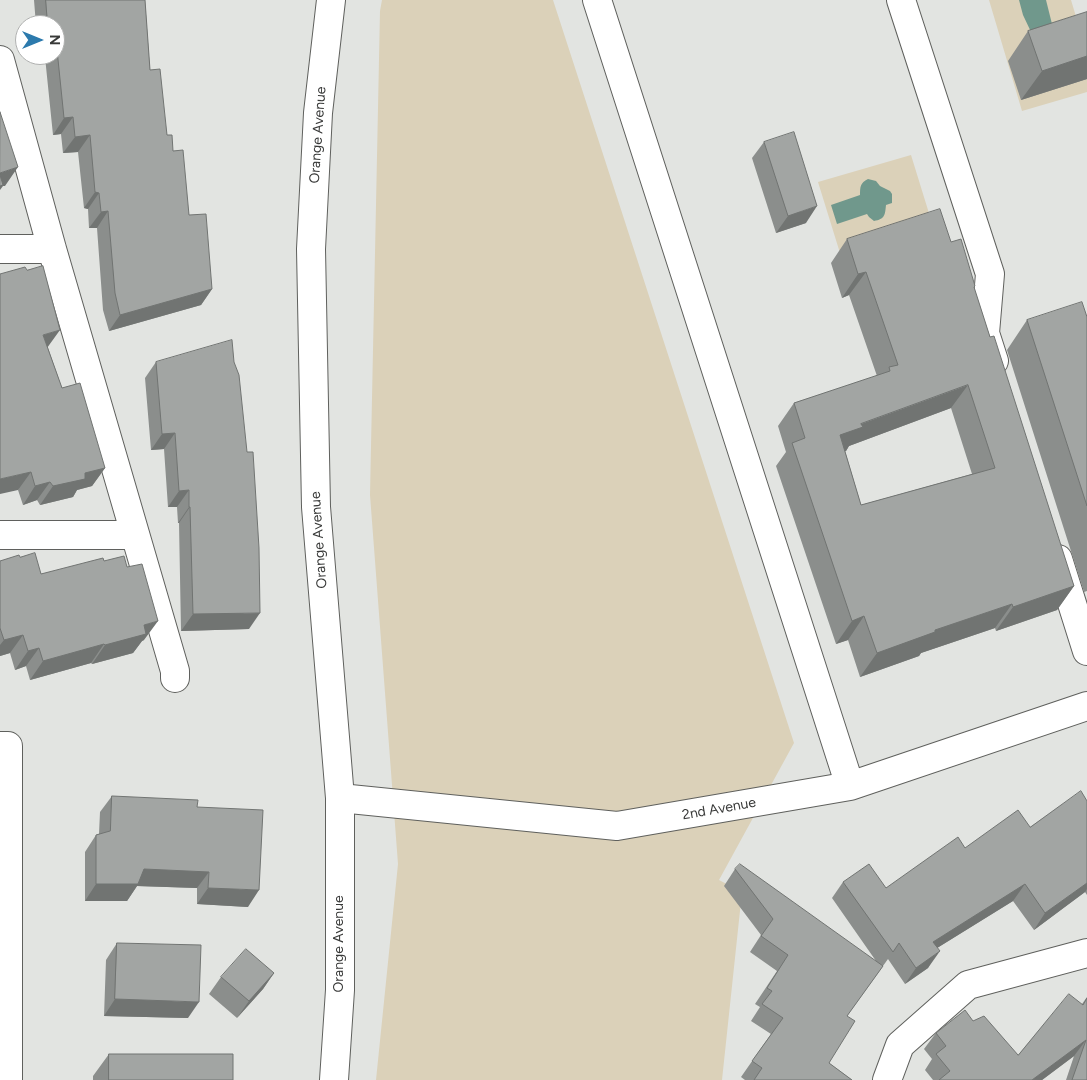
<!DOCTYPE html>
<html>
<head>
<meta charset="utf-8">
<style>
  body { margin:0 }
  #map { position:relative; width:1087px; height:1080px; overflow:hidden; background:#e2e4e1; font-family:Figtree,sans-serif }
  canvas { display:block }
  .north { position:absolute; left:15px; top:15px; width:50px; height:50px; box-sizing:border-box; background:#fff; border:1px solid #afb0af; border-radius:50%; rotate:90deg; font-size:14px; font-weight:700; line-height:20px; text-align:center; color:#383938 }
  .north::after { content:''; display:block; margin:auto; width:18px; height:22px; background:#2c7aad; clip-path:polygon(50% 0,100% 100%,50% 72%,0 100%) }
</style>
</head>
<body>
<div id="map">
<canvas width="1087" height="1080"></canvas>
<div class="north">N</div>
</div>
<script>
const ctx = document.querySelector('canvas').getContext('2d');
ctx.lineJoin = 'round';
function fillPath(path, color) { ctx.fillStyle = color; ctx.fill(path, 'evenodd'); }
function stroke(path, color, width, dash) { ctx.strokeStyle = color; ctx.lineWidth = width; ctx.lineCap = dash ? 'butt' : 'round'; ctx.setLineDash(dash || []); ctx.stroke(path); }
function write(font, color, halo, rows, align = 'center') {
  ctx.font = font + ' Figtree,sans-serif'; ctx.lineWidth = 5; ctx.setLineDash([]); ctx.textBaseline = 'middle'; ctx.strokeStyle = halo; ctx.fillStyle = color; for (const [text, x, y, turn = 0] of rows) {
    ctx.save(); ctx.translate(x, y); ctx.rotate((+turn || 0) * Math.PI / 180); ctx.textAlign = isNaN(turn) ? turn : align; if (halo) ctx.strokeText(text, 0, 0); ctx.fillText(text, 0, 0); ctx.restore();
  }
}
const green = new Path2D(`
  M382 0H553L794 743 719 880 742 892 722 1080H376L398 864 370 495 380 11Z
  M989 0H1071L1087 53V92L1022 111Z
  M911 155 932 223 840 253 818 182Z`);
const water = new Path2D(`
  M1019 0H1046L1054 32 1032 34 1023 15Z
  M868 179 876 181 880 186 890 191 892 194V203L886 205C885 215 885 219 874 221L869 217 867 214 837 224 831 205 860 195C860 187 860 183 868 179Z`);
const minor = new Path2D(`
  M597 0 850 786
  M901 0 990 274 985 333 994 361
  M0 60 52 249 175 671V678
  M0 249H52
  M0 535H135
  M1058 559 1087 651
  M0 746H8V1080
  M340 798 617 826 850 786 1087 706
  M887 1080 900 1045 968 985 1087 953`);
const major = new Path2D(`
  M331 0 318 113 311 249 316 507 340 798V990L334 1080`);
const wall = new Path2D(`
  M34 0H145L150 70 167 135 173 151 189 215 212 289 201 305 109 331 103 310 97 228H89L88 209 84 208 78 152 63 153 61 134 53 135 45 57 42 55H55V25H36Z
  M1087 12V79L1021 100 1008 61 1028 31Z
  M764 142 806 223 776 233 752 158Z
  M847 239 951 242 974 288 990 337 1074 586 1057 610 996 631 995 628 921 653 919 656 860 677 848 640 836 644 776 466 786 452 778 426 794 403 877 376 849 295 842 298 831 263ZM951 408 972 474 861 505 845 451H846L849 446Z
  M1087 317V591L1084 592 1007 350 1027 320Z
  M48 348 62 388 105 468 92 486 77 490 73 497 40 505 37 500 23 505 18 490Z
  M156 362 249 629 181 631 179 523H178L177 507H168L164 449 151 450 145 378Z
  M20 557 41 574 104 561 144 640 142 641 133 653 92 664 91 663 30 680 26 666 15 670 10 653 0 656V561Z
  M112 796 197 807 248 907 197 904V888L137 886 127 901H85V852L96 835 99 834 100 812Z
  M1087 801V895L1085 892 1034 930 1013 901 937 948 928 968 905 984 888 959 847 1016 829 1063 852 1080H745L741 1077 771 1034 751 1021 760 1007 755 1004 777 971 750 952 761 935 724 886 735 869 876 961 832 898 843 882 886 888 965 848 1030 827Z
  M117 943 188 1018 104 1016 106 960Z
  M274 973 263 989 237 1018 209 994 221 977Z
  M1087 997V1080H1066L1074 1056 1042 1080H933L925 1070 932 1059 924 1049 936 1033 973 1021 1018 1055 1082 1004Z
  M109 1054 233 1080H93V1076Z`);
const shadedWall = new Path2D(`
  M1087 56V79L1021 100 1042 71Z
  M73 117 61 134 53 135 64 118Z
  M90 135 78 152 63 153 75 137Z
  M18 167 5 186H3L0 190V173Z
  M95 192 99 193 88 209 84 208Z
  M817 206 806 223 776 233 788 216Z
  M108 211 97 228H89L101 212Z
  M866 272 849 295 842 298 858 274Z
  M212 289 201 305 109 331 120 315Z
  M60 330 47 348 43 335Z
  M968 385 951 408 849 446 846 451 823 459 840 435 861 424Z
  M175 433 164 449 151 450 162 434Z
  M105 468 92 486 77 490 73 497 40 505 53 486 85 473Z
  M31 472 18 490 0 494V479Z
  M50 482 37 500 23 505 35 486Z
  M189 490 177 507H168L179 491Z
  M189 507H190L179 523H178Z
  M1074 586 1057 610 996 631 1013 607Z
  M1012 604 995 628 921 653 919 656 860 677 877 653 935 630Z
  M260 613 249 629 181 631 193 614Z
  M864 616 848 640 836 644 852 621Z
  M158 621 144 640 142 641 133 653 92 664 105 645 144 625Z
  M23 635 10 653 0 656V645L4 640Z
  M104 644 91 663 30 680 43 661Z
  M39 648 26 666 15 670 28 651Z
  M144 869 209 872 197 888 137 886 127 901H85L96 884Z
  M1087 883V889L1085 892 1034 930 1045 913Z
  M1025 884 1013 901 921 958 933 942Z
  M208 888 259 890 248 907 197 904Z
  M940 951 928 968 905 984 916 968Z
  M274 973 263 989 237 1018 249 1001Z
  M115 999 199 1002 188 1018 104 1016Z
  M1086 1040 1074 1056 1042 1080H1032Z`);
const building = new Path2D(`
  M46 0H145L150 70 160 69 167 135H172L173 151 183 150 189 215 206 214 212 289 120 315 115 293 108 211 101 212 99 193 95 192 90 135 75 137 73 117 64 118 56 40 55 39V25H48Z
  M1087 12V56L1042 71 1028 31Z
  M0 112 18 167 0 173Z
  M794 132 817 206 788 216 764 142Z
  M0 175 3 185 0 186Z
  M940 209 951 242 961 239 975 286 974 287 990 337 994 336 1074 586 1013 607 1012 604 935 630V632L877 653 864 616 852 621 792 443 805 438 794 403 890 371 889 367 898 365 866 272 858 274 847 239ZM968 385 995 468 861 505 840 435 863 427 861 424Z
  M43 266 60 330 43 335 62 388 80 383 105 468 85 473V479L53 486 50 482 35 486 31 472 0 479V274L25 267 27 270Z
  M1082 302 1087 317V506L1027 320Z
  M232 340 234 362 239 375 247 452H253L259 548 260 613 193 614 190 507H189V490L179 491 175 433 162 434 156 362Z
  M35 553 41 574 103 558 104 561 124 556 127 567 142 564 158 621 144 625 146 634 105 645 104 644 43 661 39 648 28 651 23 635 4 640 0 628V561L19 555 20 557Z
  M1081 791 1087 801V883L1045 913 1025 884 933 942 940 951 916 968 899 943 893 952 843 882 869 864 886 888 958 837 965 848 1018 810 1030 827Z
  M112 796 198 800 197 807 263 810 259 890 208 888 209 872 144 869 138 884H96V835L110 831Z
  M740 864 883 966 847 1016 855 1021 829 1063 852 1080H754L762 1068 752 1061 783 1018 762 1004 772 991 767 988 788 955 761 936 773 919 735 869Z
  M117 943 201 945 199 1002 115 999Z
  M246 949 274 973 249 1001 221 977Z
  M1069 994 1083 1005 1087 998V1080H1072L1086 1040 1032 1080H939L950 1071 936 1054 946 1046 936 1033 965 1010 973 1021 984 1016 1018 1055Z
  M109 1054H233V1080H109Z`);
const streetNames = [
  ["Orange Avenue",318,135,-86],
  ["Orange Avenue",319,540,-94],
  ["2nd Avenue",719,809,-10],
  ["Orange Avenue",339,944,-90]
];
fillPath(green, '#dbd1b9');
fillPath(water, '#70988c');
stroke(minor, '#5f605d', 30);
stroke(major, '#5f605d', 30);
stroke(minor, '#fff', 28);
stroke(major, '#fff', 28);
fillPath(wall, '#8b8e8c');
fillPath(shadedWall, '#717472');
fillPath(building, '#a2a5a3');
stroke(building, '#717472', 1);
write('14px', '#383938', '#fff', streetNames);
</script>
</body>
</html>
